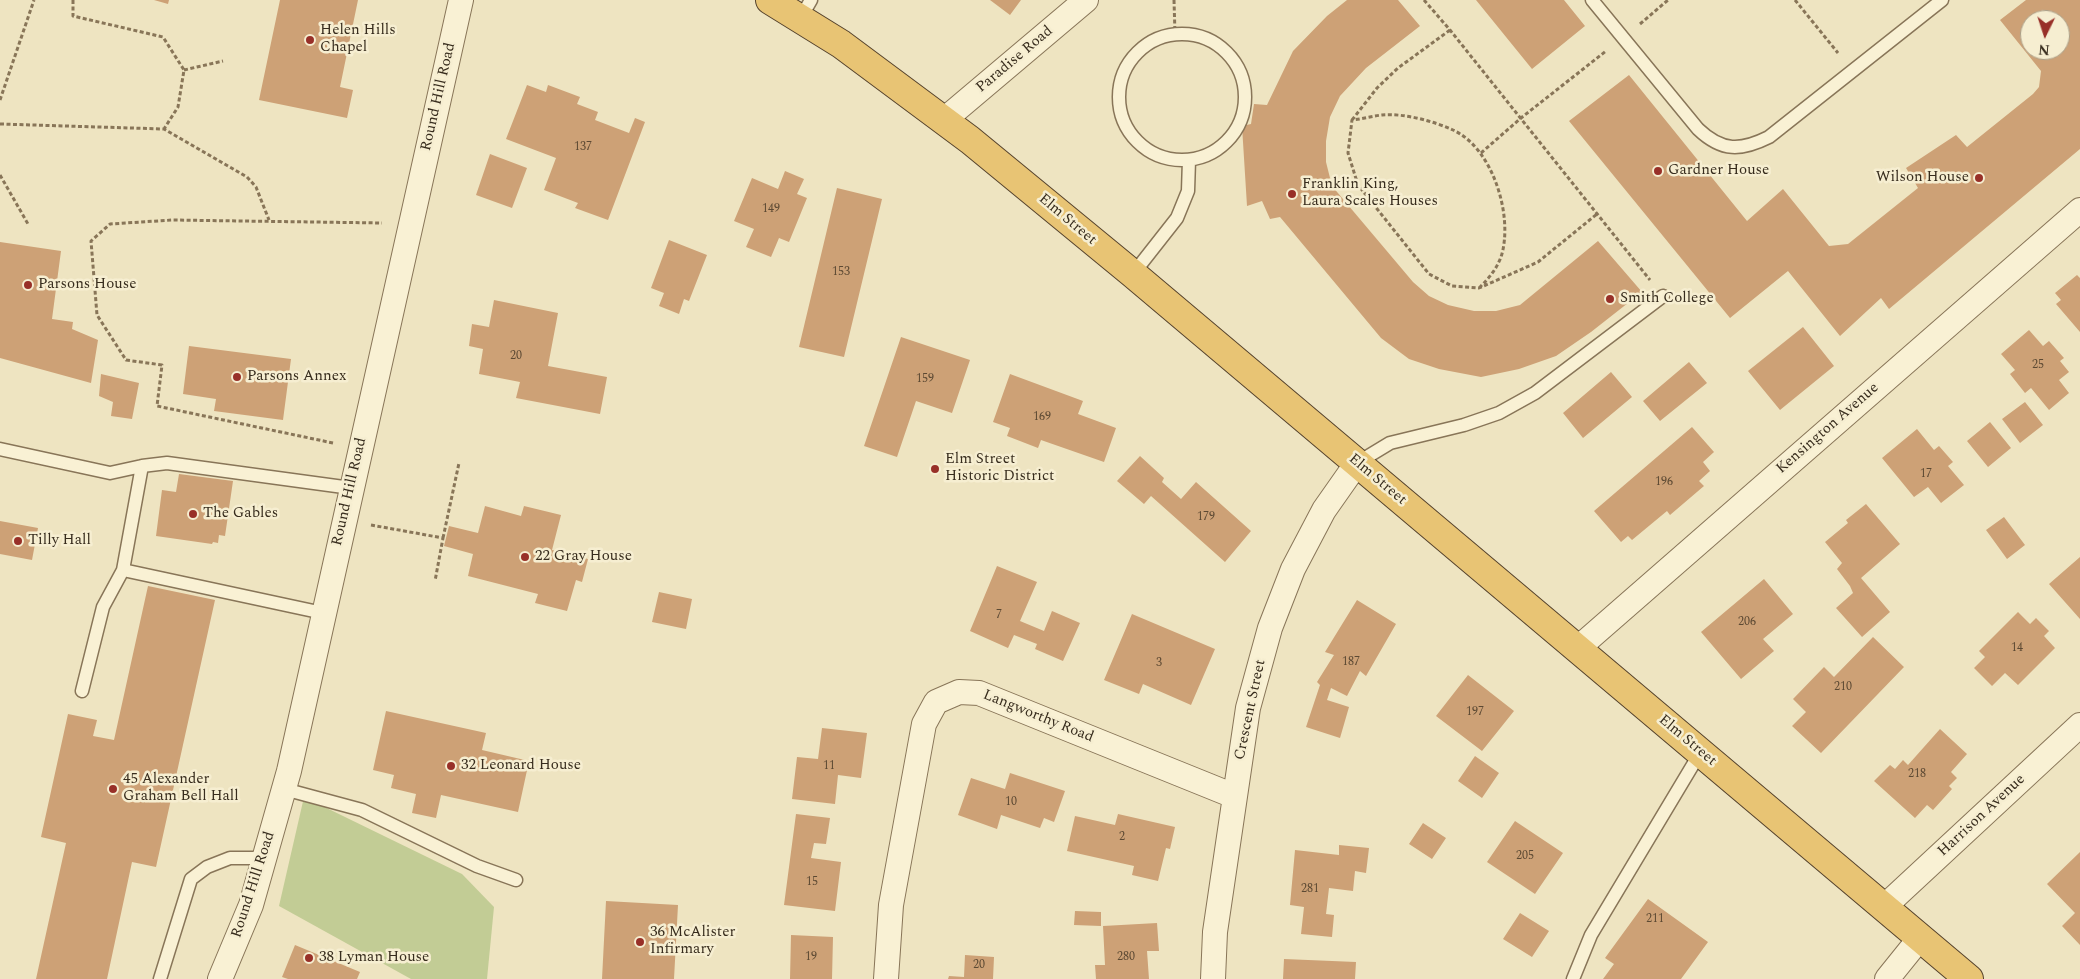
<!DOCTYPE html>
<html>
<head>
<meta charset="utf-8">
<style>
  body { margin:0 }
  #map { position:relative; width:2080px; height:979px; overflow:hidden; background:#eee4c1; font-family:Spectral,serif }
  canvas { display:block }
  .north { position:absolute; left:2020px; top:10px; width:50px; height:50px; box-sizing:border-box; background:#f6eed1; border:1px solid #aaa089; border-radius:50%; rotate:184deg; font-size:14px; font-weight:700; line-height:20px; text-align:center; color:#372c1d }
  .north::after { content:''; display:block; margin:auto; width:18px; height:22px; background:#983028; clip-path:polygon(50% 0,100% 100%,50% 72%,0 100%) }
</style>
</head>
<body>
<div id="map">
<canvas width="2080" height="979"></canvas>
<div class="north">N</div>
</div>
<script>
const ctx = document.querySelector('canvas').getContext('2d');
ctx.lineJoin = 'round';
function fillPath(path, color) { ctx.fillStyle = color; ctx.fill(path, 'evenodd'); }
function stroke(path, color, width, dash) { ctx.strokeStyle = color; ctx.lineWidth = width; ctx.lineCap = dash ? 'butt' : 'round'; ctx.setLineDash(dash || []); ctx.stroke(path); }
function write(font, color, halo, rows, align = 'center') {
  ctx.font = font + ' Spectral,serif'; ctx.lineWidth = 5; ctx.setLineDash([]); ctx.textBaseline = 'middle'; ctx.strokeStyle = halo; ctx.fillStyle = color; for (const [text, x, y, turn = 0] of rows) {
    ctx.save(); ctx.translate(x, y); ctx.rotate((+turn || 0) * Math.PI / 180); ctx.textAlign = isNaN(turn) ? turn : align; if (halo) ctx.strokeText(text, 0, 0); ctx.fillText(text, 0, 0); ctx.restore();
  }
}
const green = new Path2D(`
  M304 797 462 874 494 907 487 979H411L279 906Z`);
const building = new Path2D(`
  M154 0H169L168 4Z
  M280 0H358L340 87 353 90 347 118 259 100Z
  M990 0H1021L1010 15Z
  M1347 0H1398L1420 26 1366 68 1340 96 1330 117 1326 141V162L1332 186 1413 282 1429 296 1448 305 1474 311H1496L1520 305 1598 241 1642 292 1591 332 1556 356 1519 369 1481 377 1439 369 1409 359 1381 338 1280 217 1270 219 1262 201 1247 206 1242 126 1251 124 1254 104 1267 105 1293 51 1327 16Z
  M1476 0H1564L1585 26 1532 69Z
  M2026 0H2080V149L1889 309 1881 298 1840 336 1788 271 1730 318 1569 121 1629 75 1747 221 1783 189 1829 246 1848 244 1918 188 1906 168 1956 135 1967 147 2033 94 2039 87 2041 71 2000 20ZM2030 20H2060V50H2030Z
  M527 85 546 92 548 85 580 97 577 104 598 112 595 120 629 133 635 118 645 122 608 220 575 208 578 203 544 190 556 158 506 139Z
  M490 154 527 168 512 208 476 195Z
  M785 171 804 179 797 194 807 198 789 242 779 238 771 257 746 247 754 229 734 221 752 178 778 189Z
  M837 188 882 199 844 357 799 347Z
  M669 240 707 255 689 301 684 299 679 314 659 306 664 293 651 288Z
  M0 242 61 251 52 319 73 322 72 329 98 340 91 383 0 358Z
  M2077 275 2080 278V332L2056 304 2061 300 2055 293Z
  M494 300 558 313 548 366 607 377 600 414 516 398 520 382 479 374 483 349 469 346 472 324 489 327Z
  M1803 327 1834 366 1780 410 1748 371Z
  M2029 330 2043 346 2049 341 2064 358 2060 361 2069 372 2059 380 2069 393 2049 410 2031 388 2025 393 2010 374 2015 370 2001 354Z
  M901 337 970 360 952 413 916 401 897 457 864 446Z
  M189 346 291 359 283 420 214 411 216 399 183 394Z
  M1689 362 1707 383 1660 421 1643 401Z
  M1611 372 1632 397 1583 438 1563 413Z
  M101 374 139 383 132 419 111 416 113 402 99 396Z
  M1010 374 1083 401 1078 414 1116 428 1104 462 1041 440 1038 448 1007 436 1010 428 993 422Z
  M2025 402 2043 425 2020 443 2002 419Z
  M1990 422 2011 448 1988 467 1967 441Z
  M1692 427 1714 452 1703 462 1710 471 1699 481 1704 486 1670 515 1667 511 1632 540 1628 536 1621 542 1594 511Z
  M1917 429 1934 450 1939 446 1953 462 1948 466 1964 485 1941 503 1928 487 1914 497 1882 458Z
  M1140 456 1164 478 1162 482 1181 499 1196 482 1251 531 1225 562 1151 496 1144 504 1117 481Z
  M179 474 233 481 225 536 219 535 218 543 213 542 212 544 156 536 162 490 176 492Z
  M1866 504 1900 544 1861 578 1890 612 1862 637 1836 608 1853 593 1850 586 1837 569 1842 563 1825 542 1848 523 1846 520Z
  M485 506 521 516 524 506 561 515 552 550 588 559 582 582 576 580 567 611 535 603 538 594 468 576 473 554 444 546 449 526 478 533Z
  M2004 517 2025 545 2007 559 1986 530Z
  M0 521 38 528 32 560 0 554Z
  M2080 557V619L2049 584Z
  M997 566 1037 582 1020 621 1044 631 1052 611 1080 623 1063 661 1035 649 1037 644 1014 635 1008 648 970 631Z
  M1764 579 1793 614 1763 639 1774 651 1741 679 1701 632Z
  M148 586 215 600 156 867 132 862 107 979H36L66 843 41 837 68 714 97 720 93 736 114 740Z
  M659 592 692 599 686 629 652 622Z
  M1357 600 1396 624 1366 676 1360 671 1347 696 1331 688 1327 700 1349 707 1340 738 1306 727 1320 685 1317 682 1334 655 1325 652Z
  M2018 612 2030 624 2036 618 2049 631 2044 636 2055 648 2018 685 2005 673 1992 686 1974 668 1985 657 1979 651Z
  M1132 614 1215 649 1191 705 1143 684 1139 694 1104 680Z
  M1873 637 1904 667 1821 753 1792 726 1806 712 1793 699 1824 667 1834 677Z
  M1468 675 1514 711 1482 751 1436 716Z
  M386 711 486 733 482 750 529 761 518 812 441 795 436 818 412 813 416 794 391 788 394 775 373 770Z
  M822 728 867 733 861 778 838 775 835 804 792 799 797 757 818 759Z
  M1940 729 1967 754 1951 772 1957 778 1949 786 1952 789 1933 810 1927 805 1915 818 1874 781 1890 765 1895 769 1903 760 1908 765Z
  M1475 756 1499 773 1482 798 1458 781Z
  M1010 773 1065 791 1054 822 1044 818 1040 828 1001 815 997 829 958 815 971 778 1005 789Z
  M796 814 830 818 826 844 814 843 811 858 841 862 835 911 784 905Z
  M1118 814 1175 827 1170 849 1166 848 1158 881 1132 875 1134 866 1067 851 1075 816 1115 825Z
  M1515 821 1563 853 1535 894 1487 862Z
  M1423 823 1446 838 1432 859 1409 844Z
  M1339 845 1369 848 1366 873 1355 871 1353 891 1329 888 1326 914 1334 915 1332 937 1301 934 1304 907 1290 905 1295 850 1339 855Z
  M2080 852V945L2062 926 2075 913 2047 884Z
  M1648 899 1708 942 1681 979H1603L1614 964 1605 958Z
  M606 901 678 905 674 979H602Z
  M1075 911 1101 912V926L1074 925Z
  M1520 913 1549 931 1532 957 1503 939Z
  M1157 923 1159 951H1147L1149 979H1096L1095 965H1105L1103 926Z
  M791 935 833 937 832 979H790Z
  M295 945 360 972 357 979H288L282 977Z
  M965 955 994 957 993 979H948L949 976 964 977Z
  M1284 959 1356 962 1355 979H1283Z`);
const path = new Path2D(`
  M73 0V16L163 37 184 70 178 107 164 129
  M1174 0 1175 34
  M1424 0 1450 30 1650 280
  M1795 0 1838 53
  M1640 24 1668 0
  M184 70 223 61
  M0 100 34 0
  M1352 120 1377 88 1398 68 1450 30
  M0 124 164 129 247 177 256 187 269 220
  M1481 153 1521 118 1606 51
  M0 175 28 224
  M1479 288C1489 278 1496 270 1501 257 1514 217 1493 148 1453 130 1433 121 1404 113 1382 115 1372 116 1362 119 1352 120L1348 153 1358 185 1429 274 1452 286 1479 288 1538 262 1597 214
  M333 443 157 406 162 365 126 360 97 315 91 241 110 224 173 220 382 223
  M371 525 443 538 435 581
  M443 538 459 463`);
const service = new Path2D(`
  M1592 0 1698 129C1722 152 1741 151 1769 137L1942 0
  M800 19 811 0
  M1119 97a63 63 0 1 1 126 0a63 63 0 1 1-126 0Z
  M1133 274 1177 218 1188 191 1189 160
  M0 449 110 473 142 466 167 463 351 488
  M1357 463 1390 443 1464 425 1499 413 1535 393 1663 296
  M123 570 323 613
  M82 691 103 607 123 570 142 466
  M284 789 362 810 477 866 516 880
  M160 979 191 879 207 867 230 858H264
  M1573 979 1591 935 1700 753`);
const minor = new Path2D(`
  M944 120 1086 0
  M1577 649 2080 210
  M1884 907 2080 725
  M220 979 251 905 289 771 461 0
  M886 979 891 905 924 724 936 702 959 692 979 693 1234 796
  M1213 979 1215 932 1248 708 1270 628 1293 569 1324 510 1357 463
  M1887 979 1920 938`);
const trunk = new Path2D(`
  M770 0 841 44 970 140 1133 274 1969 979`);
const markers = [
  [310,40,5,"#983028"],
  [1658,171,5,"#983028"],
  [1979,178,5,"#983028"],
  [1292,194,5,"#983028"],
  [28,285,5,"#983028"],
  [1610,299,5,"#983028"],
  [237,377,5,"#983028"],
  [935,469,5,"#983028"],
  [193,514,5,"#983028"],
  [18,541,5,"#983028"],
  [525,557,5,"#983028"],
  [451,766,5,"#983028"],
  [113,789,5,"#983028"],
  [640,942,5,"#983028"],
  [309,958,5,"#983028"]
];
const numberNames = [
  ["137",583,148],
  ["149",771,210],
  ["153",841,273],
  ["20",516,357],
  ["25",2038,366],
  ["159",925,380],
  ["169",1042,418],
  ["17",1926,475],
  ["196",1664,483],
  ["179",1206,518],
  ["7",999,616],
  ["206",1747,623],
  ["14",2017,649],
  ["187",1351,663],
  ["3",1159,664],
  ["210",1843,688],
  ["197",1475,713],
  ["11",829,767],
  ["218",1917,775],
  ["10",1011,803],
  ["2",1122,838],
  ["205",1525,857],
  ["15",812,883],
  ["281",1310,890],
  ["211",1655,920],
  ["19",811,958],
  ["280",1126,958],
  ["20",979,966]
];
const poiNames = [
  ["Helen Hills",320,31],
  ["Chapel",320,48],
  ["Gardner House",1668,171],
  ["Wilson House",1969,178,"right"],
  ["Franklin King,",1302,185],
  ["Laura Scales Houses",1302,202],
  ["Parsons House",38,285],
  ["Smith College",1620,299],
  ["Parsons Annex",247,377],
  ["Elm Street",945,460],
  ["Historic District",945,477],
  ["The Gables",203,514],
  ["Tilly Hall",28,541],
  ["22 Gray House",535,557],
  ["32 Leonard House",461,766],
  ["45 Alexander",123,780],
  ["Graham Bell Hall",123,797],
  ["36 McAlister",650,933],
  ["Infirmary",650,950],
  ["38 Lyman House",319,958]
];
const streetNames = [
  ["Paradise Road",1015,60,-40],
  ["Round Hill Road",439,97,-77],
  ["Elm Street",1067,220,40],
  ["Kensington Avenue",1828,429,-41],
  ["Elm Street",1377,480,40],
  ["Round Hill Road",350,492,-77],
  ["Crescent Street",1251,710,-78],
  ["Langworthy Road",1038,717,22],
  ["Elm Street",1687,741,40],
  ["Harrison Avenue",1982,816,-43],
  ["Round Hill Road",254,885,-72]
];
fillPath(green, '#c2cc95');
fillPath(building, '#cda176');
stroke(service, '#887558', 15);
stroke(minor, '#887558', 26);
stroke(trunk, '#56432d', 30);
stroke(path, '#887558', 3, [4, 2.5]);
stroke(service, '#f9f1d4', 12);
stroke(minor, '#f9f1d4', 24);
stroke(trunk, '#e8c474', 28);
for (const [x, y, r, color] of markers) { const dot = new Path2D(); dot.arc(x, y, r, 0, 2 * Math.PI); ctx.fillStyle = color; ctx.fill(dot); stroke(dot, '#f6eed1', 2); }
write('12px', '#5c4933', null, numberNames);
write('15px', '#372c1d', '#f6eed1', poiNames, 'left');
write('15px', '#372c1d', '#f6eed1', streetNames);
</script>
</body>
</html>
